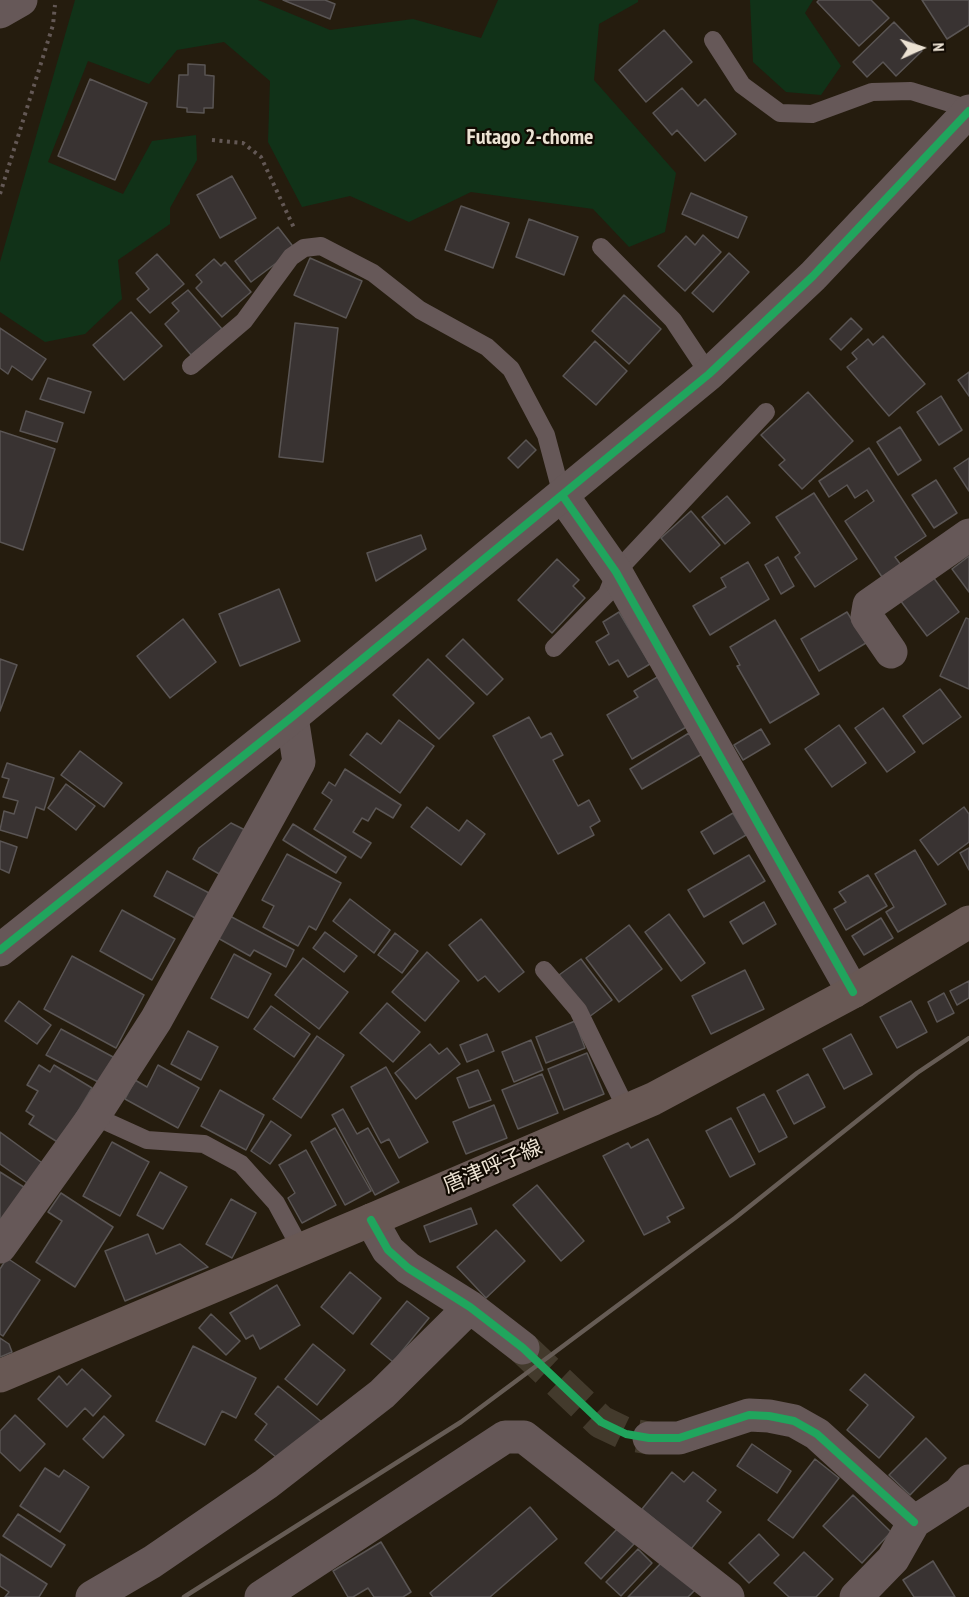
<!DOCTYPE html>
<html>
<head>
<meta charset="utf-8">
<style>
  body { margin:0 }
  #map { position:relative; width:969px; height:1597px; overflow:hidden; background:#251c0e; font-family:"PT Sans Narrow",sans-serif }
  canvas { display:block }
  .north { position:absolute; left:891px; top:18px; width:60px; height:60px; -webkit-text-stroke:4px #110a02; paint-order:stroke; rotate:87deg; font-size:16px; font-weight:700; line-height:24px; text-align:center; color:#ece2d3 }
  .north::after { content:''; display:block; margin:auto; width:21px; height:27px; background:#ece2d3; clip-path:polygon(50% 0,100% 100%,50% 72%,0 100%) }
</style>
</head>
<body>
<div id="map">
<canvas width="969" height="1597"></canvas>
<div class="north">N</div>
</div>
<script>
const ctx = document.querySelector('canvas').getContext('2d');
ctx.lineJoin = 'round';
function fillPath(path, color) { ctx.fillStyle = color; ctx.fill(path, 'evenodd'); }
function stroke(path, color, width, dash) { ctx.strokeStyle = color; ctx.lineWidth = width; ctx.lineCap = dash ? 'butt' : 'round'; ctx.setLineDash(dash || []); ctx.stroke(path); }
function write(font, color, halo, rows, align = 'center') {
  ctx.font = font + ' "PT Sans Narrow","Noto Sans JP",sans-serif'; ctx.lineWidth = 4.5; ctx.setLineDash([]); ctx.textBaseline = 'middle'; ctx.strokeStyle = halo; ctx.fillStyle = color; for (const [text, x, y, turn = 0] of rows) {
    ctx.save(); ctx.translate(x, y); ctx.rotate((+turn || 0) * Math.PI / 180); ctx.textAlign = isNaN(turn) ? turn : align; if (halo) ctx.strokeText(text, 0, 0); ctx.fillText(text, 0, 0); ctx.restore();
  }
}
const green = new Path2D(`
  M75 0H258L330 30 413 19 481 38 498 0H638V2L599 24 594 80 676 173 665 232 629 247 593 209 471 192 409 222 350 196 302 207 268 142 270 81 224 42 177 50 149 84 88 61 48 162 123 194 152 141 196 135 197 160 170 208V224L118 260 122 299 85 334 45 342 0 312V262Z
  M750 0H813L805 13 841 66 821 95 786 92 753 62Z`);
const building = new Path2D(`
  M283 0H325L335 4 330 19Z
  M819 0H871L889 18 859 46 817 2Z
  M922 0H969V25L947 39Z
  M894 22 922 51 896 76 883 62 867 77 853 62Z
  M664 30 692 62 646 102 619 70Z
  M188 64 205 65V75L214 76 213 108H204V113L187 112V108L177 107 179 75H188Z
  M90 79 147 103 115 180 58 156Z
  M682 88 698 106 705 99 736 134 705 161 677 130 672 135 653 113Z
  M232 176 256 218 220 238 197 195Z
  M691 193 747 217 738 238 682 214Z
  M461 206 509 223 493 268 445 250Z
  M529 219 578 237 564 275 516 257Z
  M278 227 295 249 251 282 235 261Z
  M703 235 721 252 685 291 658 266 686 236 695 245Z
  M729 253 749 272 713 312 692 293Z
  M157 254 184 284 150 313 137 299 149 289 136 273Z
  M310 258 362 281 346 318 294 295Z
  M214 259 221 266 225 262 251 292 222 317 196 288 202 282 196 275Z
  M188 290 222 329 191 355 165 324 179 311 172 303Z
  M624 295 661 329 629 364 592 331Z
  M131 312 162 346 124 380 93 345Z
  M851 318 862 329 841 350 830 339Z
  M295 323 338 328 323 462 279 457Z
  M0 328 46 359 32 380 12 366 8 374 0 368Z
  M883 336 925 384 889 416 847 367 857 359 852 353 868 339 873 345Z
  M595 341 627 371 596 405 563 376Z
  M969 372V396L958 380Z
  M48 378 91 392 84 413 40 399Z
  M808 392 853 441 802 489 779 465 785 460 761 435Z
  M941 396 962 430 939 445 917 412Z
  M26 411 63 423 57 442 20 431Z
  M900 427 921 460 898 475 877 442Z
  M0 431 55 449 23 550 0 542Z
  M526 440 536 450 518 468 508 458Z
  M869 448 926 536 895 557 901 565 882 577 845 521 874 501 867 490 855 498 847 485 829 497 819 481Z
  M969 458V491L954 468Z
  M936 480 957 513 934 528 912 495Z
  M814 493 857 559 815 587 795 557 800 553 776 517Z
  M727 496 750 523 725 544 702 517Z
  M691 511 720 545 690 572 661 538Z
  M421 535 426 549 376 581 367 553Z
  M969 556V592L952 569Z
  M778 557 794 586 781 594 765 565Z
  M557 559 579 580 573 586 585 598 552 633 518 600Z
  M748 562 769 599 710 635 693 606 726 587 721 578Z
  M933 577 959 612 927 636 900 600Z
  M279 589 300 641 240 666 219 614Z
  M619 612 650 664 628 677 618 660 609 665 596 642 609 634 603 622Z
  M847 612 866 643 819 671 801 639Z
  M966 618 969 619V689L940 676Z
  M183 619 216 662 170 698 137 656Z
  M775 620 819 694 770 723 737 666 740 665 730 647Z
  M463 639 503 679 487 695 446 656Z
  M0 659 17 665 0 711Z
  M428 659 474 703 439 739 393 695Z
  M659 676 688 726 632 759 607 715 638 697 634 691Z
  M940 689 961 717 923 744 903 716Z
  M883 708 915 752 887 772 855 728Z
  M529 717 541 738 551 733 563 755 553 760 578 806 589 800 600 821 590 827 594 835 558 854 493 736Z
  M399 720 434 746 400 793 350 755 367 733 381 744Z
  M839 725 866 763 832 787 805 749Z
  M761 729 770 744 743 760 734 745Z
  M689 733 702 754 642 789 630 769Z
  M80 751 122 783 104 807 61 775Z
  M7 763 54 778 44 810 36 807 27 838 0 830 4 811 14 814 18 801 3 797 9 779 2 777Z
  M345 769 401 805 393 818 376 808 368 821 362 818 353 832 371 843 361 858 314 829 332 800 322 793 329 782 335 786Z
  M66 784 95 806 76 830 48 808Z
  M427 807 459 831 467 820 485 834 461 865 411 827Z
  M964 807 969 814V842L938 865 920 840Z
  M733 813 746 835 714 854 701 832Z
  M231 823 245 830 221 875 193 859 199 848Z
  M293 824 346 857 336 873 283 840Z
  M0 841 17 847 9 873 0 869Z
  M969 848V870L960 853Z
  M915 850 946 904 898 932 886 912 894 907 875 874Z
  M287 854 341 883 316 930 309 926 298 946 263 927 274 906 262 900Z
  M749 855 765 881 704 917 688 890Z
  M167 871 211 894 197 919 154 896Z
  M868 875 887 906 846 930 834 909 846 902 839 892Z
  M350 899 390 930 374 953 333 921Z
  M764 902 776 924 743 944 730 922Z
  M122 910 175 939 152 980 100 951Z
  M669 914 705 963 681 981 645 932Z
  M228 915 294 950 286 967 254 950 250 956 216 937Z
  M881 918 893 938 864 955 852 936Z
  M481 919 524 972 499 992 485 976 478 981 449 945Z
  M629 925 662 969 619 1002 586 958Z
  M325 932 357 956 344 972 313 948Z
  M395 933 418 951 402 973 378 955Z
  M427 952 459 981 425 1021 392 992Z
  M234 954 271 974 248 1018 211 998Z
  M72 956 144 995 116 1048 44 1009Z
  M303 958 348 992 319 1029 275 995Z
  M581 959 612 1000 589 1017 559 975Z
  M745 970 764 1009 711 1034 692 996Z
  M969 981V998L957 1005 950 991Z
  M944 993 954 1013 937 1022 928 1002Z
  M19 1001 51 1025 37 1044 5 1021Z
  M911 1001 927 1032 897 1048 880 1017Z
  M387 1003 420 1032 393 1062 360 1033Z
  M271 1006 310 1034 294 1057 254 1029Z
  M575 1021 585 1048 546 1063 536 1037Z
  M61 1029 115 1058 102 1084 46 1055Z
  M188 1031 218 1047 201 1080 171 1064Z
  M487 1034 494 1051 467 1062 460 1045Z
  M851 1034 872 1074 844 1089 823 1049Z
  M317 1036 344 1055 301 1118 273 1099Z
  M531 1040 543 1070 514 1082 502 1052Z
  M430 1044 439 1054 447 1048 460 1064 416 1099 395 1073Z
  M587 1053 604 1094 564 1110 548 1069Z
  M39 1065 50 1072 54 1065 92 1088 59 1143 29 1124 34 1116 26 1111 38 1091 27 1085Z
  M158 1065 199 1088 178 1128 125 1099 135 1080 147 1087Z
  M386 1067 428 1142 399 1158 389 1139 381 1143 351 1087Z
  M478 1070 491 1100 469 1108 457 1078Z
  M542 1074 558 1113 518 1129 502 1090Z
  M808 1074 825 1107 794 1124 777 1091Z
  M220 1090 264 1115 246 1150 201 1126Z
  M764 1094 787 1137 759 1152 737 1108Z
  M494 1105 507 1138 466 1154 453 1122Z
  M343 1109 357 1134 368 1128 399 1182 375 1195 332 1115Z
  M731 1118 755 1164 730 1177 706 1131Z
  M271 1121 291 1135 270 1164 251 1151Z
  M335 1128 371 1191 345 1205 311 1142Z
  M0 1132 45 1165 30 1185 0 1164Z
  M648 1139 684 1208 667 1217 670 1222 644 1235 603 1156 628 1143 631 1148Z
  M112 1142 149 1162 120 1216 83 1196Z
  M306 1150 336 1205 302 1223 288 1198 295 1193 279 1165Z
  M0 1172 27 1189 0 1231Z
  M160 1172 187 1187 163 1229 137 1215Z
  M537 1185 584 1241 561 1261 513 1205Z
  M61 1193 113 1227 75 1287 36 1262 62 1221 48 1212Z
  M231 1199 256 1213 232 1258 206 1244Z
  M471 1208 477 1224 430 1242 424 1226Z
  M496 1230 525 1261 486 1298 457 1267Z
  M148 1234 156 1254 180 1244 208 1267 125 1301 105 1251Z
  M7 1258 40 1280 3 1336 0 1334V1269Z
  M350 1272 381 1298 353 1334 321 1307Z
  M277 1285 300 1325 260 1349 253 1335 246 1339 230 1313Z
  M407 1301 429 1318 393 1362 371 1344Z
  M211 1314 240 1341 226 1355 199 1328Z
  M0 1338 9 1344 12 1352 0 1357Z
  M313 1344 345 1370 317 1405 285 1379Z
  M193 1346 256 1378 236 1418 222 1411 205 1445 156 1421Z
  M82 1369 111 1396 93 1416 85 1408 67 1427 38 1399 59 1376 67 1385Z
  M865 1374 914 1417 879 1458 847 1430 868 1405 850 1390Z
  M278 1386 323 1423 282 1462 255 1440 267 1424 255 1414Z
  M15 1415 45 1444 20 1471 0 1452V1431Z
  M104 1416 124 1435 103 1458 83 1439Z
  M926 1438 946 1458 910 1495 889 1475Z
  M752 1444 791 1471 777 1493 737 1466Z
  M815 1459 839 1478 793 1538 768 1520Z
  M45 1468 59 1477 64 1470 89 1487 60 1532 20 1506Z
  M672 1472 684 1482 693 1472 716 1490 707 1501 721 1512 691 1549 642 1509Z
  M853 1495 891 1532 862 1563 823 1526Z
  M530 1507 557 1539 490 1597H433L430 1593Z
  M18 1514 65 1545 51 1567 3 1536Z
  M618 1528 634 1544 601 1579 585 1563Z
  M759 1534 779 1555 749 1583 729 1563Z
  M381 1542 411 1592 403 1597H374L368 1588 353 1597H348L333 1571Z
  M638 1549 652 1563 621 1596 606 1582Z
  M804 1552 833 1579 816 1597H789L774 1583Z
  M0 1554 47 1584 39 1597H5L9 1592 0 1586Z
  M664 1560 695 1590 688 1597H628Z
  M933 1561 955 1597H914L903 1580Z`);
const minorTunnel = new Path2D(`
  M523 1348 601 1422 626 1434 649 1438`);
const path = new Path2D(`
  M212 140 243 143 261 157 294 228
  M0 194 53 25 55 5`);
const service = new Path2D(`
  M713 40 742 85 780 113 812 114 872 92 911 91 969 109
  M601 247 673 320 709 374
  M191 366 244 321 291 257 304 248 321 246 373 273 420 310 487 347 511 369 546 435 562 495
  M554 648 607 594 616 572 766 412
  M544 970 578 1010 627 1110
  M94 1116 147 1140 204 1144 241 1164 276 1203 301 1249`);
const minor = new Path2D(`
  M0 12 21 0
  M562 495 616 572 853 992
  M891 652 867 617 869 605 969 535
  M371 1220 388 1250 408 1268 470 1307 523 1348
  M0 1247 94 1116 156 1020 251 849 299 762 292 717
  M649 1438H679L749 1415 769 1416 794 1421 817 1434 914 1522
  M92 1597 152 1562 266 1484 382 1394 470 1307
  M261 1597 505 1437H524L728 1597
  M856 1597 893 1559 914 1522 959 1493 969 1481`);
const tertiary = new Path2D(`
  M0 950 292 717 709 374 813 276 969 111`);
const primary = new Path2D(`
  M0 1376 371 1220 653 1099 853 992 969 922`);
const rail = new Path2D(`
  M184 1597 461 1422 735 1218 917 1073 969 1038`);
const cycleway = new Path2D(`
  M562 495 616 572 853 992
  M0 950 292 717 709 374 813 276 969 111
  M371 1220 388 1250 408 1268 470 1307 523 1348 601 1422 626 1434 649 1438H679L749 1415 769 1416 794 1421 817 1434 914 1522`);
const streetNames = [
  ["唐津呼子線",493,1167,-23]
];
const neighbourhoodNames = [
  ["Futago 2-chome",530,138]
];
fillPath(green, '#113218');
fillPath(building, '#393332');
stroke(building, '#5a5554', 1.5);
stroke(minorTunnel, '#433a2c', 33, [33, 16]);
stroke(path, '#635855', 4, [3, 4.5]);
stroke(service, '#665858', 18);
stroke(minor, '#665858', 33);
stroke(tertiary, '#665858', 33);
stroke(primary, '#685854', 33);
stroke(rail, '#665c55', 4.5);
stroke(cycleway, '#20a55d', 8);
write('21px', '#ece2d3', '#110a02', streetNames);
write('bold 22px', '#ece2d3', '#110a02', neighbourhoodNames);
</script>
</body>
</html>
